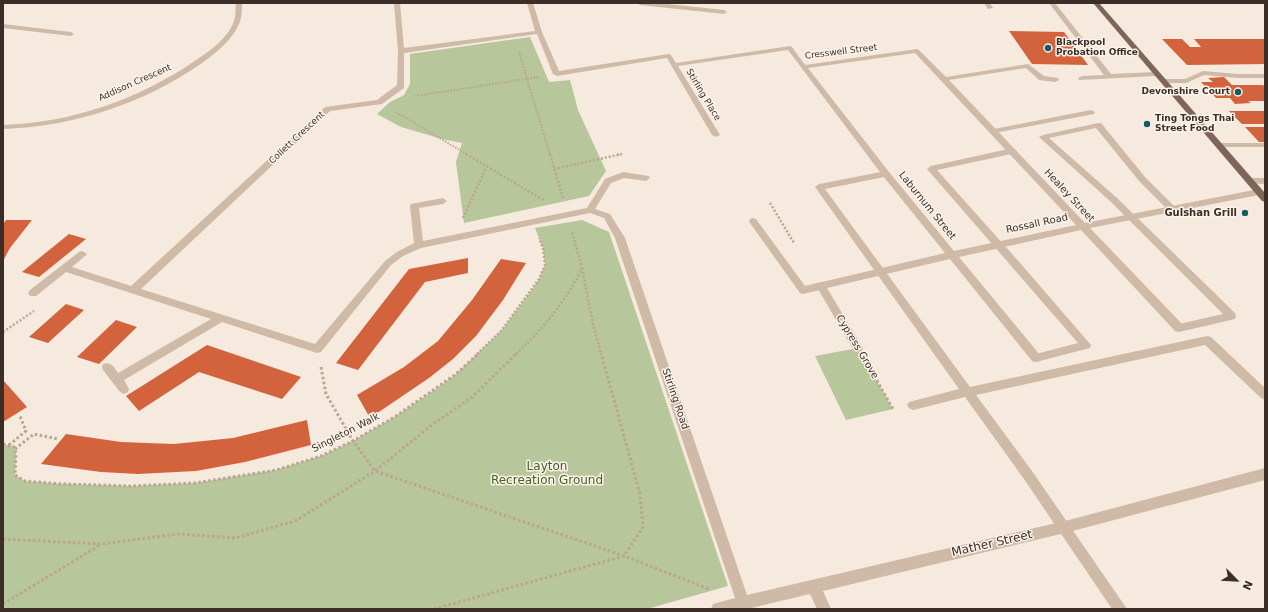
<!DOCTYPE html>
<html>
<head>
<meta charset="utf-8">
<style>
  body { margin:0 }
  #map { position:relative; width:1268px; height:612px; overflow:hidden; background:#f5eadd; font-family:"DejaVu Sans",sans-serif }
  canvas { display:block }
  .frame { position:absolute; inset:0; border:4px solid #3b2e28; pointer-events:none }
  .north { position:absolute; left:1216px; top:560px; width:40px; height:40px; -webkit-text-stroke:3px #fcf4ea; paint-order:stroke; rotate:114deg; font-size:11px; font-weight:700; line-height:16px; text-align:center; color:#3b2e28 }
  .north::after { content:''; display:block; margin:auto; width:14px; height:18px; background:#3b2e28; clip-path:polygon(50% 0,100% 100%,50% 72%,0 100%) }
</style>
</head>
<body>
<div id="map">
<canvas width="1268" height="612"></canvas>
<div class="frame"></div>
<div class="north">N</div>
</div>
<script>
const ctx = document.querySelector('canvas').getContext('2d');
ctx.lineJoin = 'round';
function fillPath(path, color) { ctx.fillStyle = color; ctx.fill(path, 'evenodd'); }
function stroke(path, color, width, dash) { ctx.strokeStyle = color; ctx.lineWidth = width; ctx.lineCap = dash ? 'butt' : 'round'; ctx.setLineDash(dash || []); ctx.stroke(path); }
function write(font, color, halo, rows, align = 'center') {
  ctx.font = font + ' "DejaVu Sans",sans-serif'; ctx.lineWidth = 3; ctx.setLineDash([]); ctx.textBaseline = 'middle'; ctx.strokeStyle = halo; ctx.fillStyle = color; for (const [text, x, y, turn = 0] of rows) {
    ctx.save(); ctx.translate(x, y); ctx.rotate((+turn || 0) * Math.PI / 180); ctx.textAlign = isNaN(turn) ? turn : align; if (halo) ctx.strokeText(text, 0, 0); ctx.fillText(text, 0, 0); ctx.restore();
  }
}
const green = new Path2D(`
  M530 37 549 82 570 80 578 110 606 171 589 196 464 223 456 162 462 143 442 139 401 127 377 114 390 102 404 95 410 84V54Z
  M582 220 609 232 728 586 647 609H3V444L14 447 16 453 15 475 25 481 62 484 131 486 195 483 276 470 321 456 353 441 396 416 437 388 456 374 501 331 531 291 539 279 545 265 543 248 535 228Z
  M858 348 893 409 846 420 815 356Z`);
const building = new Path2D(`
  M1009 31 1064 32 1088 65 1032 64Z
  M1162 39H1182L1190 47H1201L1194 39H1265V64L1187 65Z
  M1224 77 1232 85H1263L1265 87V101H1248L1251 103 1235 104 1230 98H1216L1201 82H1213L1208 78Z
  M1229 111H1265V124H1242Z
  M1245 127H1265V142H1259Z
  M6 220H32L10 248 3 261V224Z
  M69 234 86 239 39 277 22 272Z
  M468 258V273L425 282 358 370 336 363 409 269Z
  M501 259 526 263 503 300 476 336 453 359 429 378 370 418 357 395 404 367 438 341 472 300Z
  M66 304 84 310 48 343 29 337Z
  M116 320 137 327 99 364 77 357Z
  M207 345 301 377 282 399 199 372 139 411 126 396Z
  M3 380 27 407 3 422Z
  M307 420 311 445 245 462 196 471 138 474 101 472 41 464 66 434 121 442 174 444 233 438Z`);
const pathFar2 = new Path2D(`
  M519 52 550 155
  M415 96 539 77
  M396 112 468 155
  M618 155 622 154`);
const pathFar1 = new Path2D(`
  M466 154 545 201
  M550 154 563 198
  M554 169 622 154
  M770 203 794 243
  M463 218 487 166
  M582 268 593 324 601 354
  M3 332 34 311
  M477 354 501 331 539 279 545 265 543 248 539 238
  M516 354C542 330 567 300 582 268L572 232`);
const path = new Path2D(`
  M867 363 893 409
  M321 367 326 394 353 441 375 471 624 556 709 589
  M3 444 14 447 16 453 15 475 25 481 62 484 131 486 195 483 276 470 321 456 353 441 396 416 456 374 479 353
  M9 445 26 431 20 416
  M15 449 34 434 58 439
  M3 539 101 544 179 534 235 538 295 521 375 471 433 424 471 398 517 353
  M3 604 100 545
  M434 609 624 556 643 527 640 494 601 353`);
const lane = new Path2D(`
  M637 3H658L724 10 727 12 724 14 640 5Z
  M984 3H990L993 8 988 9Z
  M1203 71 1238 74H1265V78H1238L1204 75 1186 83H1163L1159 81 1163 79H1185Z
  M1091 110 1095 112 1094 114 994 133 990 131 994 129Z
  M1098 123H1101L1145 177 1174 206 1175 208 1174 210H1168L1139 181 1096 128 1049 138 1117 198 1235 313 1236 316 1235 319 1179 332 1175 331 1174 328 1175 325 1223 314 1111 202 1039 137 1043 135Z
  M1216 143H1265V147H1219L1215 145Z
  M1013 148 1017 151 1016 153 937 170 1021 264 1091 345 1090 348 1086 349 1036 362 1032 361 1031 358 1032 355 1078 343 927 169 931 166Z
  M886 171 890 174 889 176 825 189 970 387 1207 336 1211 337 1265 388V400L1261 398 1205 345 976 395 1032 471 1127 609H1112L1024 479 965 397 913 410 909 408 907 405 909 402 959 389 815 187 819 184Z
  M1250 178H1265V184L1247 183 1246 181Z
  M753 218 756 219 805 286 821 282 824 283 826 286 824 289 803 294 800 293 750 223 749 221 750 219Z`);
const street = new Path2D(`
  M236 3H242C242 9 242 16 240 21 234 39 216 53 202 63 145 103 73 127 3 129V125C71 123 140 99 196 60 210 51 228 38 234 21 236 16 235 9 236 3Z
  M394 3H400L404 48 535 31 527 3H533L542 32 559 71 669 54 671 55 676 63 790 46 792 47 805 65 917 49 919 50 946 77 1028 64 1044 76 1058 78 1059 80 1055 82 1039 80 1026 68 949 80 1085 223 1259 189 1263 192 1259 195 1090 228 1183 325 1184 328 1183 331H1175L1081 230 959 257 1040 355 1041 358 1040 361 1036 362 1032 361 950 259 827 288 863 348 862 351 858 352 854 351 818 289 816 286 818 283 945 253 883 176 788 50 678 66 720 135 716 137 712 135 667 58 557 76 553 74 537 34 404 53V88L382 104 330 111 141 289 315 344 385 261 397 252 414 243 410 206 411 204 443 198 447 201 443 204 419 208 423 241 587 208 605 179 623 172 649 176 650 178 646 181 624 178 611 183 595 209 610 214 625 238 747 595 1065 521 1265 468V480L1065 533 823 591 831 609H817L810 594 747 609H711L713 604 735 598 615 238 604 218 590 213 421 248 403 256 391 265 321 352 317 353 222 322 124 380 129 389 128 392 124 394 120 392 103 370 102 367 103 364C111 361 114 367 118 373L211 319 66 272 36 296H30L28 293 30 290 79 252 82 251 87 254 85 256 72 267 131 286 325 107 377 100 397 85 398 51ZM915 53 1076 225 954 251 889 172 808 68Z
  M1049 3H1055L1111 74 1156 72 1160 74 1156 76 1079 80 1078 78 1082 76 1104 75Z
  M3 24 71 32 74 34 71 36 3 28Z`);
const primary = new Path2D(`
  M1093 3H1099L1265 193V202L1262 201Z`);
const markers = [
  [1048,48,4,"#195b61"],
  [1238,92,4,"#195b61"],
  [1147,124,4,"#195b61"],
  [1245,213,4,"#195b61"]
];
const farPoinames = [
  ["Blackpool",1056,43],
  ["Probation Office",1056,53],
  ["Devonshire Court",1230,92,"right"],
  ["Ting Tongs Thai",1155,119],
  ["Street Food",1155,129]
];
const farStreetnames = [
  ["Cresswell Street",841,52,-7],
  ["Addison Crescent",135,83,-24],
  ["Stirling Place",703,95,59],
  ["Collett Crescent",297,138,-43]
];
const streetNames = [
  ["Healey Street",1069,196,47],
  ["Laburnum Street",927,206,51],
  ["Rossall Road",1037,224,-12],
  ["Cypress Grove",857,347,59],
  ["Stirling Road",675,399,71],
  ["Singleton Walk",346,433,-27]
];
const poiNames = [
  ["Gulshan Grill",1237,213]
];
const nearParknames = [
  ["Layton",547,467],
  ["Recreation Ground",547,481]
];
const nearStreetnames = [
  ["Mather Street",992,544,-13]
];
fillPath(green, '#b7c69b');
fillPath(building, '#d3633d');
stroke(pathFar2, '#bba491', 2, [1.5, 1.5]);
stroke(pathFar1, '#bba491', 2.5, [2, 2]);
stroke(path, '#bba491', 3, [2.5, 2.5]);
fillPath(lane, '#cfbaa7');
fillPath(street, '#cfbaa7');
fillPath(primary, '#7e6558');
for (const [x, y, r, color] of markers) { const dot = new Path2D(); dot.arc(x, y, r, 0, 2 * Math.PI); ctx.fillStyle = color; ctx.fill(dot); stroke(dot, '#fcf4ea', 1.5); }
write('bold 9px', '#3b2e28', '#fcf4ea', farPoinames, 'left');
write('9px', '#3b2e28', '#fcf4ea', farStreetnames);
write('10px', '#3b2e28', '#fcf4ea', streetNames);
write('bold 10px', '#3b2e28', '#fcf4ea', poiNames, 'right');
write('12px', '#485c29', '#fcf4ea', nearParknames);
write('12px', '#3b2e28', '#fcf4ea', nearStreetnames);
</script>
</body>
</html>
